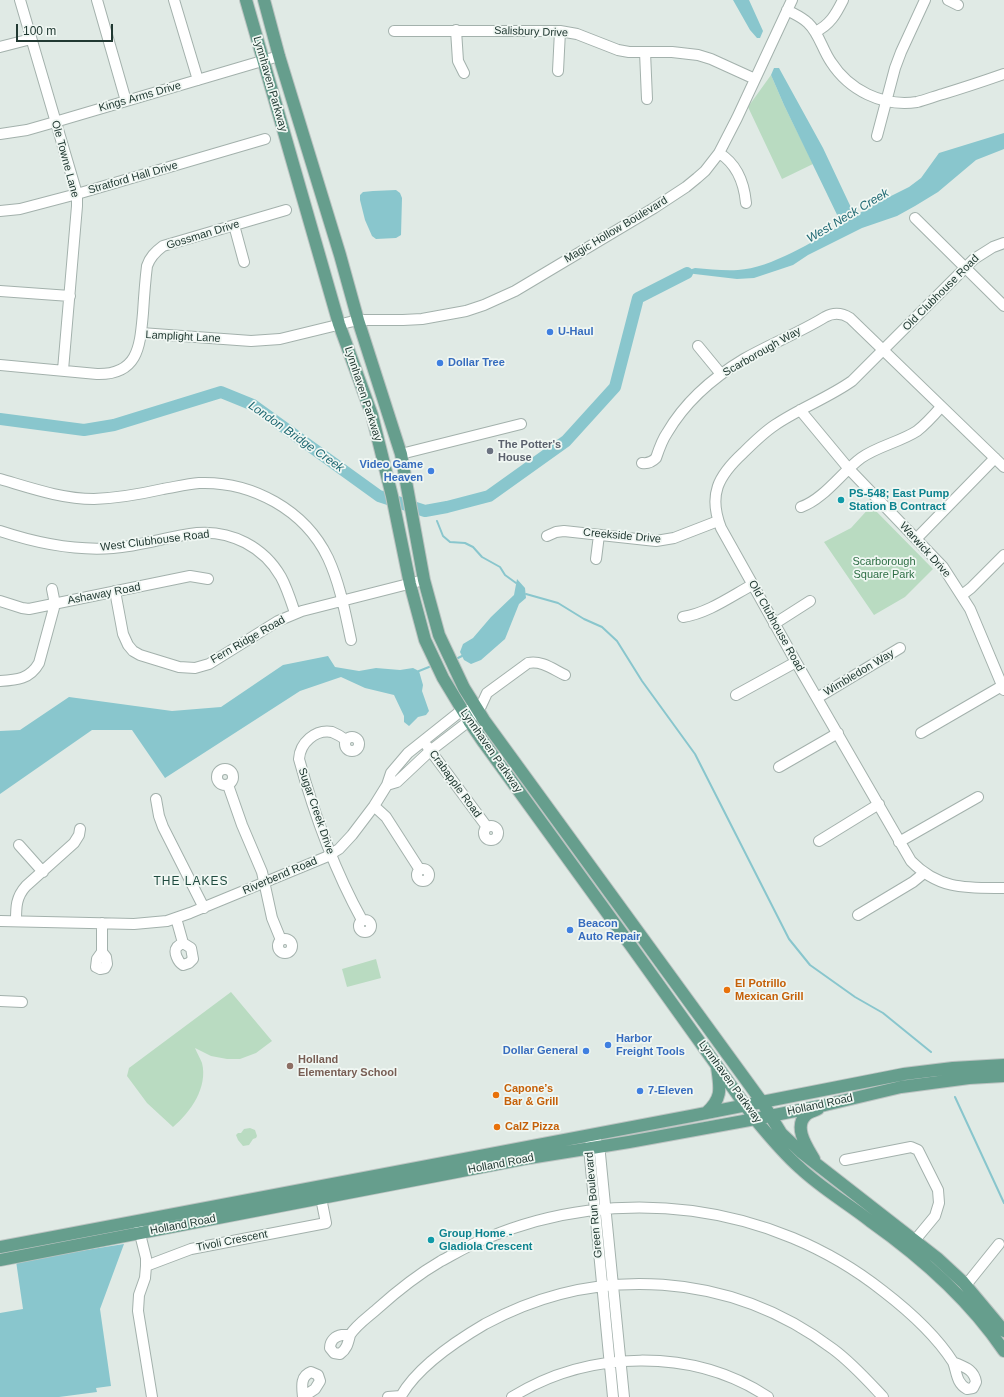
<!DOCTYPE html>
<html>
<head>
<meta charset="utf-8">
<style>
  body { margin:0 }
  #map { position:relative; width:1004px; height:1397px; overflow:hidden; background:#e0eae5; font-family:Helvetica,sans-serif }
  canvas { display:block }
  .scale { position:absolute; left:16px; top:24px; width:97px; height:18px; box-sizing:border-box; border:2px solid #213932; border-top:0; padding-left:5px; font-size:12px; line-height:14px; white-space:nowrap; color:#213932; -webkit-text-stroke:3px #f0f7f3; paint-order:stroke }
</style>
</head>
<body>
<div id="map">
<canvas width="1004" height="1397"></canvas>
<div class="scale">100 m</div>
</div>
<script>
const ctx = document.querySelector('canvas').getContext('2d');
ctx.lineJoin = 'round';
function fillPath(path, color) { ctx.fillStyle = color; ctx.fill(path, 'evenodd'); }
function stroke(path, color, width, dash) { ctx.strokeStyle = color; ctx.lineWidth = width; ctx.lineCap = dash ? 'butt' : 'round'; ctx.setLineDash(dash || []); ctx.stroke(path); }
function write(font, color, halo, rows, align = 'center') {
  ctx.font = font + ' Helvetica,sans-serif'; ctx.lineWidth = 3.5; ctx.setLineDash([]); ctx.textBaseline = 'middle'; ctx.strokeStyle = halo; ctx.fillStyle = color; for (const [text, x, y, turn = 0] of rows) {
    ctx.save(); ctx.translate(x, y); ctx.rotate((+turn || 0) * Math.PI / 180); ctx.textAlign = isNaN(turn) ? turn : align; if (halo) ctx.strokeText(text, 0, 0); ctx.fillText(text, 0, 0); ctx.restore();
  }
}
const green = new Path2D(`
  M771 75 784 105 813 164 782 179 748 107Z
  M871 506 933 569 905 597 874 615 824 542 851 528Z
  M376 959 381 978 347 987 342 969Z
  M231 992 272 1041 256 1053 240 1059H227L211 1056 195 1048C197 1053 200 1058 202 1063 208 1087 191 1112 173 1127L147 1103 127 1076 129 1068Z
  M250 1128 255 1130 257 1136 256 1138 253 1139 249 1145 243 1146 238 1140 236 1135 238 1133H241L244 1129Z`);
const water = new Path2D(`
  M733 0H749L763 31 760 38H757L750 30Z
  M774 68H779L823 148 855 216 871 206 909 187 921 178 939 153 1004 133V149L976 160 938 192 915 206 897 216 862 228 808 255 793 265 754 278 737 279 686 273 689 270 695 268C709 269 724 271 738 270 771 268 814 241 842 225L784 105 771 75Z
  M396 190 400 193 402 198 401 235 396 238 376 239 372 236 365 220 360 200V195L363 192 373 191Z
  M517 579 525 588 526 598 519 604 505 639 481 660 471 664 464 660 460 652 463 644 473 638 491 617 514 595Z
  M328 656 335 667 359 671 376 668 400 670 413 668 419 671 423 685 422 691 429 711 426 715 418 717 409 726 404 722V716L394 695 365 688 341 677 300 691 165 778 132 730H92L0 794V731L20 730 69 697 172 711 221 707 283 665Z
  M124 1244 100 1309 111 1386 96 1388 97 1392 59 1397H0V1313L23 1309 16 1261Z`);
const stream = new Path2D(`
  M437 521 443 536 450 542 465 543 473 547 482 557 500 567 505 575 516 583
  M526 594 558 603 584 619 602 627 617 641 642 681 695 754 789 939 810 965 855 997 883 1013 931 1052
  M458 658 462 656
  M419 671 429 667
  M955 1097 1004 1203`);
const river = new Path2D(`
  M0 419 84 430 114 425 221 392 253 405 379 496 425 511 447 507 489 496 566 441 615 387 638 298 687 273`);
const minor = new Path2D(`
  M20 0 77 194V206L63 370
  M97 0 126 101
  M174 0 198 80
  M948 0 958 5
  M787 10C794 14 802 17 808 23 819 33 822 49 831 62 849 90 882 107 917 102 926 100 935 96 943 94 963 88 984 81 1004 74
  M456 30 458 61 464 73
  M394 31H560L577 34 618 50 629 52H672L698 55 711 59 755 79
  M815 32C830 25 836 14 843 0
  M0 47 31 39
  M645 52 647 99
  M558 71 560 31
  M0 134 27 130 55 122 279 56
  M877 136 895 68 901 52 925 0
  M719 153C737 164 744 182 746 203
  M0 211 20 209 77 194 265 139
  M915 218 1004 306
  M234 225 244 262
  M1004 243 993 247 974 259 852 381C828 398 800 408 775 425 763 433 753 443 743 453 718 476 708 495 721 528L796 662 911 861C939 890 967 888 1004 888
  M0 291 70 296
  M141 333 251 341 280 339 358 320H403L422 319 466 311 484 305 515 291 654 208 686 187 697 178 705 171 719 153 737 118 792 0
  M698 346 721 374
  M0 365 97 374C139 375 140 345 143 313 144 297 145 282 147 266 150 257 155 252 163 246L286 210
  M800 410 849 469 943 567 970 609 1004 690
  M401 454 521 424
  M642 463C648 464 652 462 656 458 659 449 662 440 667 433 685 402 714 377 744 359 770 344 799 333 825 317 834 312 842 313 850 318L1004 467
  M0 479C31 488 62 499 94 499 118 498 141 494 163 489 175 487 187 484 199 483 252 481 305 510 328 558 340 584 345 612 351 640
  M801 507C824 499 842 472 861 458 878 446 900 442 917 431 926 424 934 415 941 407
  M0 531C36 543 75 551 113 548 142 546 169 536 197 533 231 530 264 547 281 577 287 588 291 601 295 613
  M547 536 556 532 564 531 656 541 674 538 718 521
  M916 539 995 458
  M596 559 599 535
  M115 591 123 634 128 645 133 651 140 655 179 667 195 668 209 664 278 621 302 611 424 580
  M962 595 971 588 1004 555
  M0 601 22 608 29 609 190 576 208 579
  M683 617C708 613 730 597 752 585
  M774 624 810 601
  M0 681C17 680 30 679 39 663L55 604 52 589
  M736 695 796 662
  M817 698 900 648
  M921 733 1002 686
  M345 744a7 7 0 1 1 14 0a7 7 0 1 1-14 0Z
  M346 740C342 737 337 734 332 732 315 729 300 743 299 759 314 814 335 871 362 920
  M427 746 487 827
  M779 767 838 733
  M217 777a8 8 0 1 1 16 0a8 8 0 1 1-16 0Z
  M228 785 242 825 262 872 272 918 281 940
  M387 785 397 782 430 751 469 721 481 706 487 693 528 663C542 660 554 670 565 675
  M156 799 159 816 163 827 204 908
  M374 806 386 817 420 870
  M484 833a7 7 0 1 1 14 0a7 7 0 1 1-14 0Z
  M819 841 879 804
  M899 842 978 797
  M19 845 43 872
  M417 875a6 6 0 1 1 12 0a6 6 0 1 1-12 0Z
  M858 915 913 882 924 873
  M176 918 183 943 191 948 193 959 189 963 183 965C178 962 173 952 177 947 179 945 181 944 183 943
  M359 926a6 6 0 1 1 12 0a6 6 0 1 1-12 0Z
  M0 921 134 924 167 921 190 913 326 857 339 849 352 835 374 806 387 785 391 773 408 753 462 710H478
  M16 921C16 907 16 897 26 886L74 843 79 835 80 829
  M278 946a7 7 0 1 1 14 0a7 7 0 1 1-14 0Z
  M102 952 106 957 107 964 105 968 100 969 96 967 97 959 102 952V923
  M0 1001 22 1002
  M593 1134 599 1147 600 1154 624 1397
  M591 1142 589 1148 613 1397
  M845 1160 911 1147 918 1150 938 1190 939 1203 935 1216 911 1245
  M138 1226 146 1258V1266L145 1278 139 1295 138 1311 152 1397
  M146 1266 191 1249 326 1223 321 1198
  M966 1285 999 1244
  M342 1335H350C348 1343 347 1349 340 1354L334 1353 330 1348C330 1341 335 1336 342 1335Z
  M350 1335C356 1325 368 1317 377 1309 397 1291 417 1275 441 1261 456 1253 471 1244 487 1238 617 1183 772 1203 883 1291 909 1311 935 1334 953 1362
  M953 1362C964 1367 974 1369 976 1382L973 1388 967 1389C956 1383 957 1372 953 1362Z
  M311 1372 318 1375 320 1381 315 1389 303 1397C302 1387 300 1376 311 1372Z
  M401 1396C418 1366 456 1341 485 1324 597 1263 731 1272 833 1349 852 1363 867 1380 883 1397
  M388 1397 401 1396 400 1397
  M512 1397C588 1350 692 1347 768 1397`);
const major = new Path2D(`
  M246 0 339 324 372 415 392 496 410 584 425 640 443 678 469 721 484 743 634 950 755 1119C769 1136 783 1153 800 1168 821 1188 847 1203 870 1221 921 1257 969 1299 1004 1351
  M264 0 279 56 340 255 358 320 401 454 424 580 439 635 464 688 484 720 762 1102 781 1133 801 1152 937 1258 963 1282 1004 1331
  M706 1113C723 1098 720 1088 717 1067
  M814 1159C807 1147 793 1127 806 1115 809 1112 814 1111 818 1109
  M0 1247 691 1116 904 1074 953 1068 1004 1065
  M0 1260 529 1158 629 1142 755 1119 825 1105 901 1087 969 1078 1004 1076`);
const markers = [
  [550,332,4,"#3f7fe0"],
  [440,363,4,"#3f7fe0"],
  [490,451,4,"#6b7280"],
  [431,471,4,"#3f7fe0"],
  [841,500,4,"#0f9aa8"],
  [570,930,4,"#3f7fe0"],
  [727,990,4,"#e8710a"],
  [608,1045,4,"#3f7fe0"],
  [586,1051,4,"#3f7fe0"],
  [290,1066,4,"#8d6e63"],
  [640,1091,4,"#3f7fe0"],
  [496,1095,4,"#e8710a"],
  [497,1127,4,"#e8710a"],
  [431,1240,4,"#0f9aa8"]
];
const streetNames = [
  ["Salisbury Drive",531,32,2],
  ["Lynnhaven Parkway",270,84,74],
  ["Kings Arms Drive",140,97,-16],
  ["Ole Towne Lane",65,159,75],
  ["Stratford Hall Drive",133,178,-16],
  ["Magic Hollow Boulevard",616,230,-31],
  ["Gossman Drive",203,235,-17],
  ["Old Clubhouse Road",941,293,-45],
  ["Lamplight Lane",183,337,3],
  ["Scarborough Way",762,352,-30],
  ["Lynnhaven Parkway",363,394,72],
  ["Creekside Drive",622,536,5],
  ["West Clubhouse Road",155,541,-7],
  ["Warwick Drive",925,550,48],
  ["Ashaway Road",104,594,-11],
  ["Old Clubhouse Road",776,626,61],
  ["Fern Ridge Road",248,640,-30],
  ["Wimbledon Way",859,673,-31],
  ["Lynnhaven Parkway",491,751,55],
  ["Crabapple Road",455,784,54],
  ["Sugar Creek Drive",316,811,71],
  ["Riverbend Road",280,876,-23],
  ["Lynnhaven Parkway",730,1082,54],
  ["Holland Road",820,1105,-12],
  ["Holland Road",501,1164,-11],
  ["Green Run Boulevard",594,1205,-95],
  ["Holland Road",183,1225,-11],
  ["Tivoli Crescent",232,1241,-11]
];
const shopNames = [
  ["U-Haul",558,332],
  ["Dollar Tree",448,363],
  ["Video Game",423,465,"right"],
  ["Heaven",423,478,"right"],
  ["Beacon",578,924],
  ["Auto Repair",578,937],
  ["Harbor",616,1039],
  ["Freight Tools",616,1052],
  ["Dollar General",578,1051,"right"],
  ["7-Eleven",648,1091]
];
const worshipNames = [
  ["The Potter's",498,445],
  ["House",498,458]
];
const cultureNames = [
  ["PS-548; East Pump",849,494],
  ["Station B Contract",849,507],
  ["Group Home -",439,1234],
  ["Gladiola Crescent",439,1247]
];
const parkNames = [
  ["Scarborough",884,562],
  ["Square Park",884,575]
];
const foodNames = [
  ["El Potrillo",735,984],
  ["Mexican Grill",735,997],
  ["Capone’s",504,1089],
  ["Bar & Grill",504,1102],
  ["CalZ Pizza",505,1127]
];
const educationNames = [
  ["Holland",298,1060],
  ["Elementary School",298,1073]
];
const waterNames = [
  ["West Neck Creek",848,216,-31],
  ["London Bridge Creek",296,437,35]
];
const neighbourhoodNames = [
  ["THE LAKES",191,882]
];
fillPath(green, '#b9dbc1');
fillPath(water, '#89c6cd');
stroke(stream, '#89c6cd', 2);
stroke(river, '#89c6cd', 12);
stroke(minor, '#a3b1ac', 12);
stroke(major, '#bcc4c2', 14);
stroke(minor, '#fff', 10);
stroke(major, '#669e8d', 12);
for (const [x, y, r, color] of markers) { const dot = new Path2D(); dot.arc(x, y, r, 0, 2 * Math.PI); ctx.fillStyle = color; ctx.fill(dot); stroke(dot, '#f0f7f3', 1.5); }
write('11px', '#213932', '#f0f7f3', streetNames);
write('bold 11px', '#366cbe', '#f0f7f3', shopNames, 'left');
write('bold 11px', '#5b616d', '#f0f7f3', worshipNames, 'left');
write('bold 11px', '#0d838f', '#f0f7f3', cultureNames, 'left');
write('11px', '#2d6e44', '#f0f7f3', parkNames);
write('bold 11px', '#c56008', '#f0f7f3', foodNames, 'left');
write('bold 11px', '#785e54', '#f0f7f3', educationNames, 'left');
write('italic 12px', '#1e6872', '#f0f7f3', waterNames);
ctx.letterSpacing = '1px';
write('12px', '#1e4a3e', '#f0f7f3', neighbourhoodNames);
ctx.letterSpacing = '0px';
</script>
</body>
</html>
